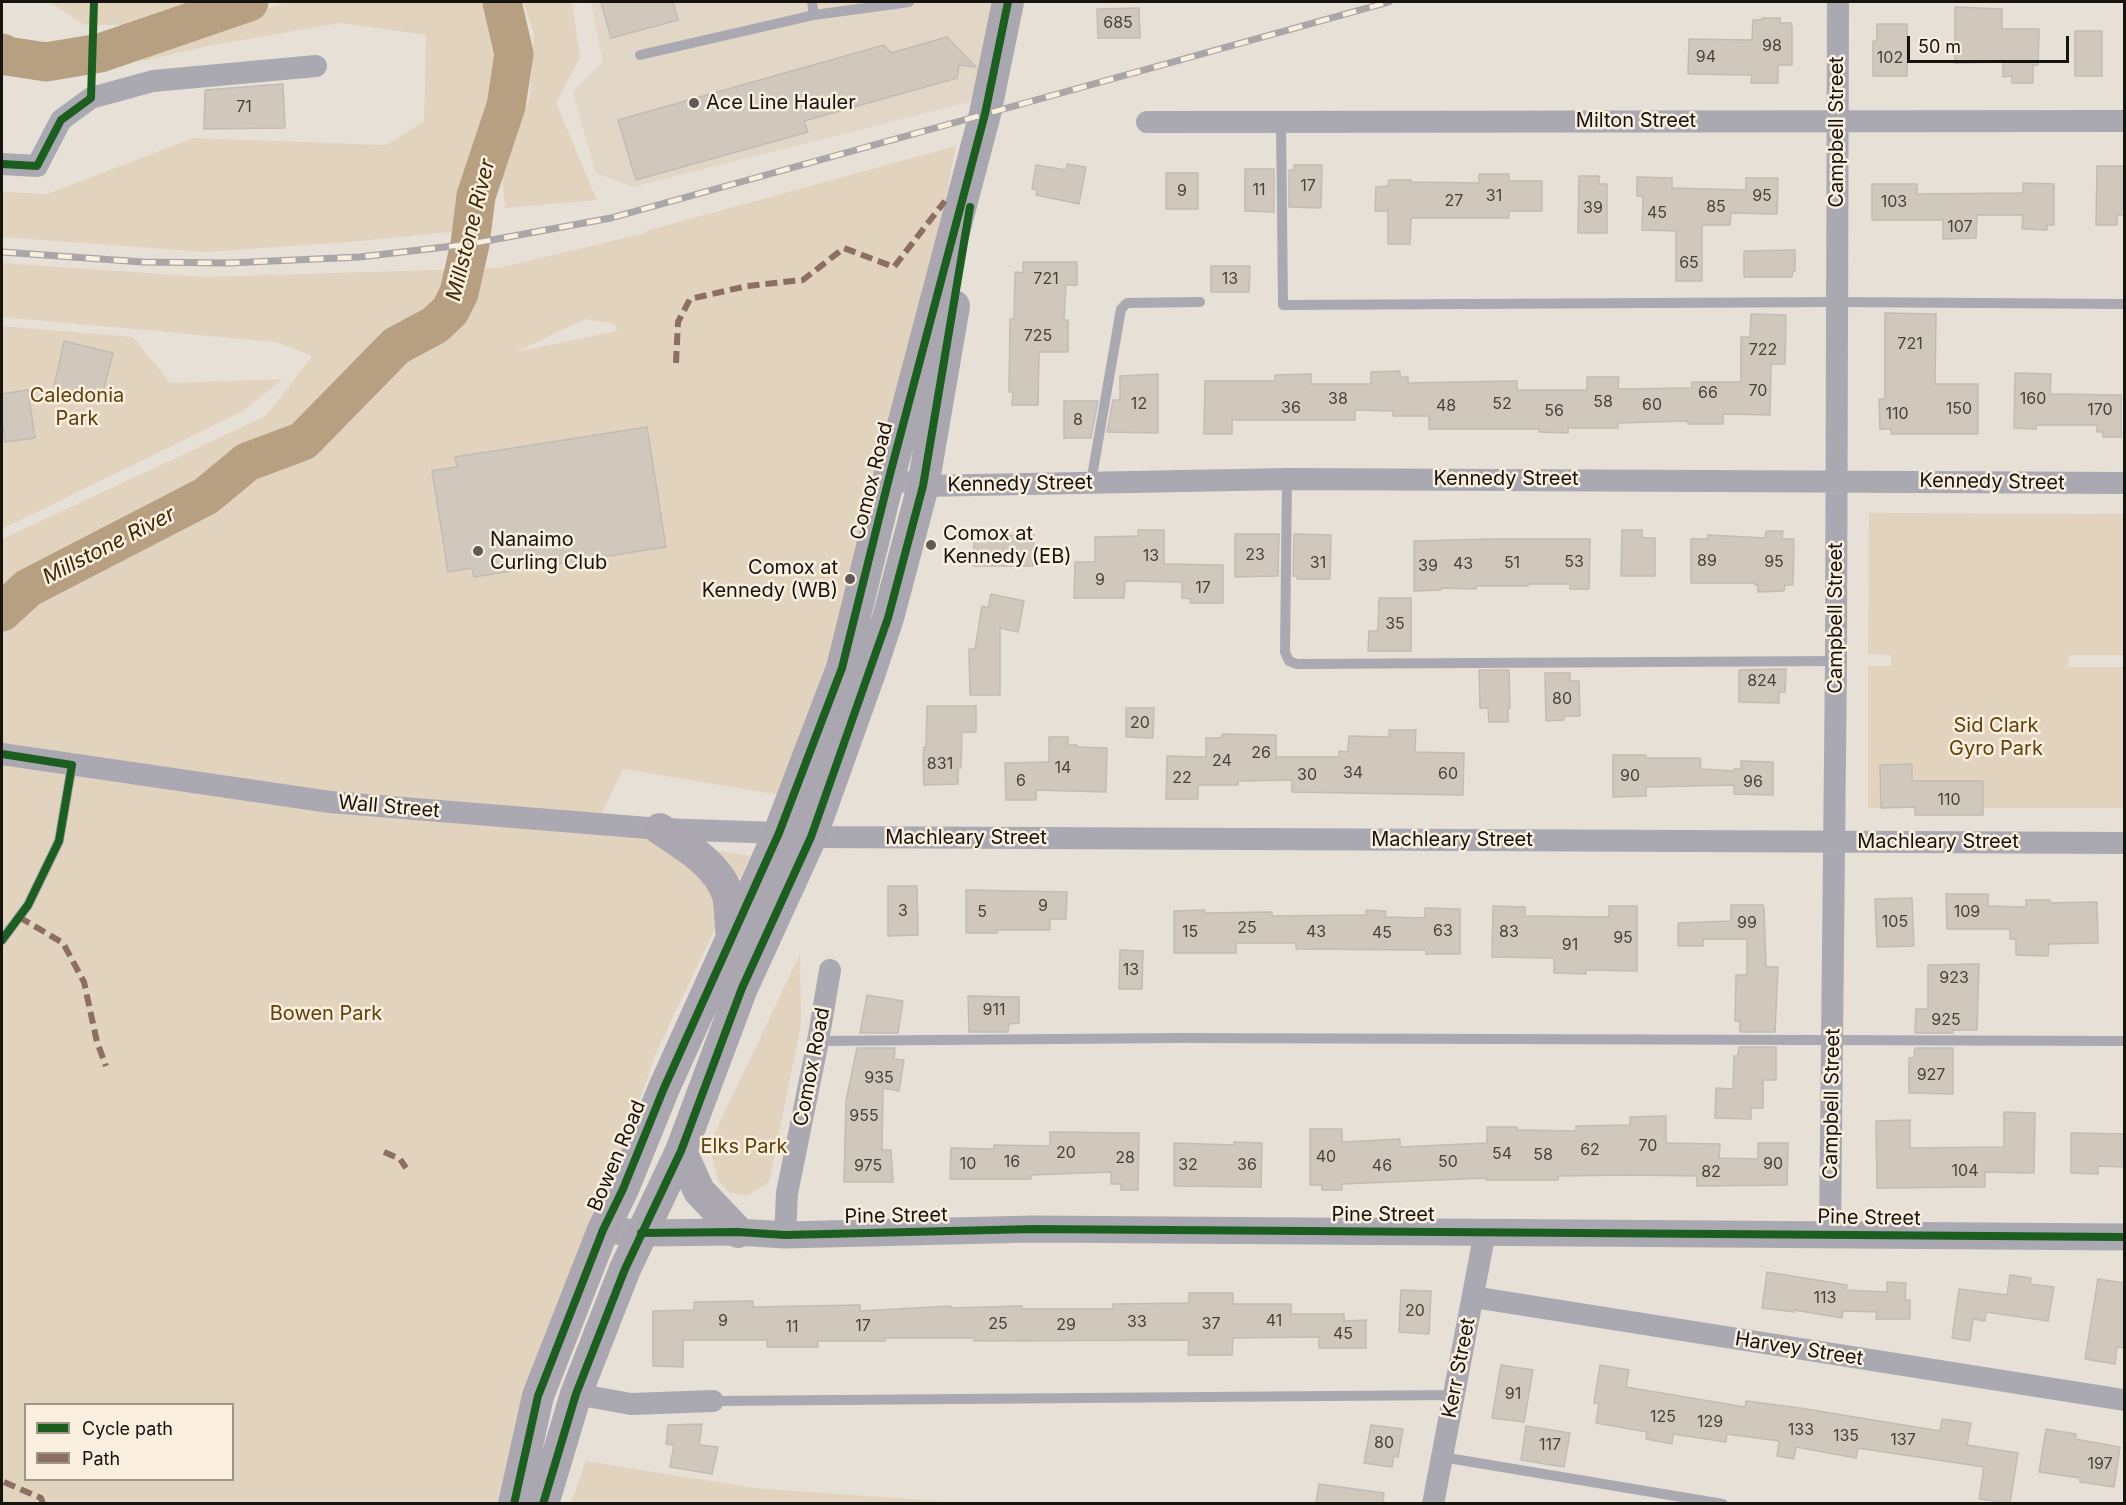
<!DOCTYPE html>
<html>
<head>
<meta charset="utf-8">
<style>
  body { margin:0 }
  #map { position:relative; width:2126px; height:1505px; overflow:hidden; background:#e7e0d7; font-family:Inter,sans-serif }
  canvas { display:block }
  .frame { position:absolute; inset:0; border:3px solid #16120d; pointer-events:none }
  .legend { position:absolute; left:24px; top:1403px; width:210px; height:78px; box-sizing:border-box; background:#faeede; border:2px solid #9f968a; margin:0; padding:8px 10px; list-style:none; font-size:18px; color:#16120d }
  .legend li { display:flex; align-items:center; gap:12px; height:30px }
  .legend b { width:30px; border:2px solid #9f968a }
  .scale { position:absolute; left:1907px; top:36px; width:162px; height:27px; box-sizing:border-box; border:3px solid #16120d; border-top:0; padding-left:8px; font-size:18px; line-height:21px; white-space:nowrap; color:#16120d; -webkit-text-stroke:4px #faeede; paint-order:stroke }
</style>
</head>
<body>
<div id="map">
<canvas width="2126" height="1505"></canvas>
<div class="frame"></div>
<ul class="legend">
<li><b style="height:8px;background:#1b5e20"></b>Cycle path</li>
<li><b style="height:8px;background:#8d6e63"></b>Path</li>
</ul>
<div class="scale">50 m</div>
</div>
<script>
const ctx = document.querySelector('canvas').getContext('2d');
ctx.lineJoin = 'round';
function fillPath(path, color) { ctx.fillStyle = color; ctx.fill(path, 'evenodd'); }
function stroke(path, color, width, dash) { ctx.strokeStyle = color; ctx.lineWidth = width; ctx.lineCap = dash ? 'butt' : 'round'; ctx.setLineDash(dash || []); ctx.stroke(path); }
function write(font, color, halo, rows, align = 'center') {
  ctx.font = font + ' Inter,sans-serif'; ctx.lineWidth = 5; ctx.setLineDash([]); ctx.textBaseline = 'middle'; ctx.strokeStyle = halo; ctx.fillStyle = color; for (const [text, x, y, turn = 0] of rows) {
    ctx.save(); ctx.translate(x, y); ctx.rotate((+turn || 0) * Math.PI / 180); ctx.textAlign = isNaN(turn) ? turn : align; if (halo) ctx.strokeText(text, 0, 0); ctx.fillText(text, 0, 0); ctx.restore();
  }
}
const built = new Path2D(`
  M591 2H1002L981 99 632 187 596 173 573 92 603 62Z`);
const green = new Path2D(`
  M49 2H184L183 12 168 17 125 25H85Z
  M285 2H482L496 20 503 73 463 195 460 231 349 242 205 252 2 237V192L47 194 193 138 386 145 424 121 426 35 341 23 207 46 140 62 151 51Z
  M523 2H572L580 57 556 103 597 200 505 208 502 173 530 96 534 34Z
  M956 146 863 620 779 795 623 769 594 830 750 856 655 1055 506 1503H2V539L266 416 312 356 276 342 2 317V263L205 277 498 268 646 233V231ZM585 319 615 324 617 331 516 352ZM26 1404H232V1480H26Z
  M2 326 133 337 170 383 283 379 243 411 2 529Z
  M1869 513 2124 514V655H2070L2067 667H2124V808H1868V666H1891V655L1868 654Z
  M800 954 801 1025 769 1182 747 1196 729 1192 718 1181 709 1145Z
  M586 1461 754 1488 966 1503H571Z`);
const river = new Path2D(`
  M2 53 7 56 46 62 100 53 249 2
  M2 612 28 588 206 496 247 462 303 441 396 346 435 325 450 311 459 293 470 244 476 196 506 106 514 54 502 2`);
const building = new Path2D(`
  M601 2H673L678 20 611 38Z
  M1955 7 2002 9V29H2039L2038 65H2033V83H2012V76L2003 77V62L1955 63Z
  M1139 8 1140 38H1098L1097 9Z
  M1762 18H1780V23H1791L1792 27V65H1778V83H1751L1752 75 1688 74 1689 39 1752 40 1753 20H1762Z
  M1877 24H1907V76H1873V41H1877Z
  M2075 31H2102V76H2075Z
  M947 37 976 67 959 65 957 78 804 121 808 132 636 180 618 120 884 45 891 53Z
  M283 84 285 128 204 129 205 90Z
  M1067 164 1086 167 1079 204 1036 195 1037 190 1032 189 1036 165 1066 170Z
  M1294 165H1322L1321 208 1289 207V170H1294Z
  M2097 166H2124V215H2117V225H2096Z
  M1245 169H1274V212L1245 211Z
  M1166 173H1198V209H1166Z
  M1479 174H1509V181H1542V211H1509V218H1411L1410 244H1388V211H1375L1376 187 1388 186 1389 180H1411V182L1479 183Z
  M1579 176H1599V184H1607V233H1578Z
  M1637 177 1672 178V188L1746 190V178H1778L1777 214 1731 213 1730 225H1702V281H1676V231L1642 230 1643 196H1637Z
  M2023 183 2054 184V225H2047V230L2022 229 2023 215H1977L1976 238 1943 239V220H1872V184H1917V194L2023 193Z
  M1795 250V271H1793L1792 277H1744V251Z
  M1023 262H1077V285H1066L1064 320H1068V352H1039L1038 405H1012L1013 392H1009L1010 319H1014L1015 272 1023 273Z
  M1211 266H1250L1249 292H1211Z
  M1885 313 1936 314 1935 384H1978V434H1891V429H1880L1879 399H1885Z
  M1751 314 1786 315 1785 364H1771L1770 415 1723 414V424H1688V421L1618 423V428H1568V433L1539 432V429H1429V416H1393V411L1355 410V420H1232V434H1204L1205 381H1275V375L1311 374V384H1371V372L1400 371V377H1408V383L1517 381V390H1587V377H1619L1618 389 1692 388V382H1741V337H1750Z
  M64 341 113 353 101 399 54 387Z
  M2015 373 2051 374 2050 394 2121 395V437H2103V432H2097V425H2036V429L2014 428Z
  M1158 374V433L1107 432 1113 400H1120V376Z
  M28 390 35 438 5 442 2 418V394Z
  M1064 401H1098L1091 438H1064Z
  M647 427 666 547 474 577 472 568 448 572 432 471 457 467 455 457Z
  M1138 530H1164V564L1223 565V603H1190L1191 599 1182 598V582L1125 581 1124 598H1074L1075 562H1095V537L1138 536Z
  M1622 530H1642V538H1655V576H1621Z
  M1766 531H1783L1782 539H1794L1793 585H1785L1784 591 1758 592V585H1755V583H1691V539H1708V535L1765 538Z
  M1235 534H1279L1278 576 1235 577Z
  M1294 534 1331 535 1330 579H1297V576H1293Z
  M1034 535 1033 566H974V536Z
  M1495 539H1590L1589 589H1570V584H1528V586H1476V589L1441 588V590L1414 591V541Z
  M991 594 1024 601 1018 632 1000 628V695H970L969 649H975L982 606 988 608Z
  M1379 598H1411V651H1368L1369 631H1378Z
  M1786 669 1785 692H1779V703L1739 702V670Z
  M1479 670H1509L1510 708H1508V722H1489L1488 708H1480Z
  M1545 673H1570V681H1579L1580 716H1564V720L1546 721Z
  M927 706H976V732H962L961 768H958V784L924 785 923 760 924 747H926Z
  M1126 708H1154L1153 738 1126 737Z
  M1389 730H1416L1415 752 1464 753 1463 795 1292 792V780L1238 781V785H1198V799H1166L1167 756 1206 757V738H1222V734L1276 735V757H1339V751L1348 752 1349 736 1389 737Z
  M1049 737H1068V745H1077V747L1107 748 1106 792 1036 790V800H1006L1005 763 1049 762Z
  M1613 755H1646V758H1700L1701 769 1734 771V769H1741V761L1773 762V795L1734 794V785L1646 787V796L1613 797Z
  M1912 764V781H1983V815H1915V807L1881 808 1880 765Z
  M888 886H917L918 935 888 936Z
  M966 890 1067 892 1066 919H1050V930H997V933H966Z
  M1946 894H1988V906L2026 907V900H2050V903L2097 902 2098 943 2049 944 2048 956 2016 955V939H2010V929H1947Z
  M1912 898 1914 946 1877 947 1875 899Z
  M1731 905H1763L1764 909 1766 967H1778L1775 1032H1740V1021H1735L1736 975H1747V939H1703V946H1678V923L1731 921Z
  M1493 906 1525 907V916L1609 917V906H1637V971L1586 970V974L1554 973V958L1492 957Z
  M1425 908 1460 909V954H1426V950L1296 949V943H1236V953H1174V911L1205 910V913L1272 912V916L1366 915V910L1386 911 1385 917 1425 918Z
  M1120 950 1143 951 1142 989H1119Z
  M1979 964 1977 1030H1953V1033H1915L1916 1009H1928V965Z
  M867 995 903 1001 898 1033H860Z
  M968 996 1019 997V1023L1009 1024 1008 1032H969Z
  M1739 1047H1776V1080H1763V1108H1751V1119L1715 1118 1716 1088 1733 1089 1734 1056H1738Z
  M857 1048H895L894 1059 904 1060 899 1091 883 1088 882 1150H891L893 1182H844L846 1101Z
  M1915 1048H1953V1094L1909 1093V1058H1914Z
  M2004 1112 2035 1113 2034 1173 1985 1172V1187L1877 1188 1876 1121 1910 1120V1148L2004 1147Z
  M1666 1116V1143L1720 1144 1719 1158 1758 1159V1143H1788L1787 1185 1697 1186V1176L1630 1175 1558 1176V1180H1486V1178L1342 1184V1190H1322V1185H1310V1129H1342V1142L1400 1139V1147L1487 1143V1127H1517V1130L1576 1131V1126L1630 1125V1117Z
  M1050 1132 1139 1133 1138 1190H1121V1184H1111V1172L1031 1175V1179H950L951 1148 994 1149V1145L1050 1146Z
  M2071 1133 2124 1134V1167L2098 1166V1174L2071 1173Z
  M1234 1142 1262 1143 1261 1187 1174 1186V1143L1234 1145Z
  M1767 1272 1847 1285 1846 1290 1887 1292V1282L1906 1283 1905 1300H1910V1319H1876L1877 1312 1843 1311 1842 1318 1794 1310V1312L1762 1308Z
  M2010 1275 2031 1278 2030 1284 2054 1287 2048 1321 1986 1312 1985 1321 1973 1319 1970 1341 1952 1338 1959 1289 2007 1295Z
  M2098 1279 2124 1283V1348L2117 1347 2115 1364 2085 1359Z
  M1401 1290 1431 1291 1429 1334 1399 1332Z
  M1189 1293H1233V1304H1291V1314H1344V1321L1366 1320V1348H1319V1337L1233 1338 1232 1355H1188L1189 1340 974 1341V1338H885V1341H818V1347H767V1340H683V1367L653 1366V1311L694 1310V1302L753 1301V1307L860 1305V1311L951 1306V1308L1022 1306V1309H1113V1304L1189 1303Z
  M1501 1365 1533 1370 1524 1422 1492 1418Z
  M1600 1365 1629 1370 1626 1387 1745 1407 1746 1401 1800 1408 1940 1431 1942 1419 1971 1423 1967 1445 2018 1453 2010 1503 1979 1499 1984 1467 1858 1448 1856 1458 1796 1447 1794 1459 1777 1456 1779 1441 1727 1434 1726 1442 1673 1434 1672 1444 1646 1439 1647 1432 1596 1423 1599 1403H1594Z
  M702 1424 699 1445 718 1447 712 1474 670 1467 674 1445 666 1444 668 1425Z
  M1371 1425 1403 1429 1398 1457 1394 1456 1392 1467 1364 1463Z
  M1526 1426 1570 1433 1564 1467 1521 1460Z
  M2046 1429 2076 1434 2075 1439 2120 1447 2114 1487 2080 1482V1478L2039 1472Z
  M1319 1484 1384 1493 1383 1503H1316Z`);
const service = new Path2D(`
  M812 2 814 15
  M640 55 814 15 909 2
  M1281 123 1283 305 1837 302 2124 304
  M1287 479 1285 652 1289 661 1297 664 1836 661
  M1091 482 1121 309 1127 303 1200 302
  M2 940 28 905 59 841 72 765
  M818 1041 1179 1038 2124 1041
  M713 1401 1454 1395
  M1442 1457 1723 1504`);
const minor = new Path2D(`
  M1147 122 2124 121
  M2 164 37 166 61 120 91 98 153 81 316 66
  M889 478 923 486 1287 479 2124 483
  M2 754 330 802 660 829 779 833 811 837 2124 843
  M1830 1234 1836 661 1838 2
  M785 1235 787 1193 818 1041 830 970
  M1473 1297 2124 1400
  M576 1394 631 1404 713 1401
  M1433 1504 1485 1232`);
const tertiary = new Path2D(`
  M603 1230 641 1233 738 1232 785 1235 1033 1229 2124 1237`);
const secondary = new Path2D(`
  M660 829C684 845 720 866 728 896 731 909 730 925 732 938
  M681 1151 699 1191 738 1232
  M514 1504 538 1396 603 1230 623 1189 664 1088 779 833 842 668 889 478 985 114 1008 2
  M543 1504 576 1394 625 1269 681 1151 742 988 811 837 869 675 888 618 923 486 954 306`);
const rail = new Path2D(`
  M2 252 143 262 229 263 360 257 470 244 611 218 1389 2`);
const quiet = new Path2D(`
  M676 363 678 322 690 299 747 286 803 280 844 248 894 267 945 201
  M19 917 63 943 84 982 97 1042 106 1066
  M384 1152 400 1159 406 1168
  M4 1482 41 1498 43 1504`);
const cycleway = new Path2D(`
  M2 164 37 166 61 120 91 98 94 2
  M2 754 72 765 59 841 28 905 2 940
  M641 1233 738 1232 785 1235 1033 1229 2124 1237
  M514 1504 538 1396 603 1230 623 1189 664 1088 779 833 842 668 889 478 985 114 1008 2
  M543 1504 576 1394 625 1269 681 1151 742 988 811 837 888 618 923 486 970 207`);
const markers = [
  [694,103,6,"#5f5a54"],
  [931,545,6,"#5f5a54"],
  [478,551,6,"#5f5a54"],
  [850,579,6,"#5f5a54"]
];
const numberNames = [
  ["685",1118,23],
  ["98",1772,46],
  ["94",1706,57],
  ["102",1890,58],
  ["71",244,107],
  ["17",1308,186],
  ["11",1259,190],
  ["9",1182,191],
  ["31",1494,196],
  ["95",1762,196],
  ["27",1454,201],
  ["103",1894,202],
  ["85",1716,207],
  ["39",1593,208],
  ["45",1657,213],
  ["107",1960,227],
  ["65",1689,263],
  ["721",1046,279],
  ["13",1230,279],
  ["725",1038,336],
  ["721",1910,344],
  ["722",1763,350],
  ["70",1758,391],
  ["66",1708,393],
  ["38",1338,399],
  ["160",2033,399],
  ["58",1603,402],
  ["12",1139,404],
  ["52",1502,404],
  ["60",1652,405],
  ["48",1446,406],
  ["36",1291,408],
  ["150",1959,409],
  ["170",2100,410],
  ["56",1554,411],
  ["110",1897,414],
  ["8",1078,420],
  ["23",1255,555],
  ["13",1151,556],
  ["89",1707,561],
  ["53",1574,562],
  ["95",1774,562],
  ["31",1318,563],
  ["51",1512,563],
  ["43",1463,564],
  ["39",1428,566],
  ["9",1100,580],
  ["17",1203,588],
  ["35",1395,624],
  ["824",1762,681],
  ["80",1562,699],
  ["20",1140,723],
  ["26",1261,753],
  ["24",1222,761],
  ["831",940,764],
  ["14",1063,768],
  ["34",1353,773],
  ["60",1448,774],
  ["30",1307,775],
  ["90",1630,776],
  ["22",1182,778],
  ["6",1021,781],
  ["96",1753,782],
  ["110",1949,800],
  ["9",1043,906],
  ["3",903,911],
  ["5",982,912],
  ["109",1967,912],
  ["105",1895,922],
  ["99",1747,923],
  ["25",1247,928],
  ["63",1443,931],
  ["15",1190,932],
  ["43",1316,932],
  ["83",1509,932],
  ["45",1382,933],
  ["95",1623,938],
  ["91",1570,945],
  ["13",1131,970],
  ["923",1954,978],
  ["911",994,1010],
  ["925",1946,1020],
  ["927",1931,1075],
  ["935",879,1078],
  ["955",864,1116],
  ["70",1648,1146],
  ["62",1590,1150],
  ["20",1066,1153],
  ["54",1502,1154],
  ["58",1543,1155],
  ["40",1326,1157],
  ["28",1125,1158],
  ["16",1012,1162],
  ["50",1448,1162],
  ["10",968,1164],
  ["90",1773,1164],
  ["32",1188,1165],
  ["36",1247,1165],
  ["975",868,1166],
  ["46",1382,1166],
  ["104",1965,1171],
  ["82",1711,1172],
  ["113",1825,1298],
  ["20",1415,1311],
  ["9",723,1321],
  ["41",1274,1321],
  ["33",1137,1322],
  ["25",998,1324],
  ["37",1211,1324],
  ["29",1066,1325],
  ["17",863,1326],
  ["11",792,1327],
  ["45",1343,1334],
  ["91",1513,1394],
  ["125",1663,1417],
  ["129",1710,1422],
  ["133",1801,1430],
  ["135",1846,1436],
  ["137",1903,1440],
  ["80",1384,1443],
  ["117",1550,1445],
  ["197",2100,1464]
];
const poiNames = [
  ["Ace Line Hauler",706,103],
  ["Comox at",943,534],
  ["Kennedy (EB)",943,557],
  ["Nanaimo",490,540],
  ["Curling Club",490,563],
  ["Comox at",838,568,"right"],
  ["Kennedy (WB)",838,591,"right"]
];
const streetNames = [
  ["Milton Street",1636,121],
  ["Campbell Street",1837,132,-90],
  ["Kennedy Street",1506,479],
  ["Comox Road",872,481,-76],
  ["Kennedy Street",1992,482,1],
  ["Kennedy Street",1020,484,-1],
  ["Campbell Street",1836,618,-90],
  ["Wall Street",389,807,5],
  ["Machleary Street",966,838],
  ["Machleary Street",1452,840],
  ["Machleary Street",1938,842],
  ["Comox Road",812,1067,-79],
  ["Campbell Street",1832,1104,-89],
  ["Bowen Road",617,1156,-67],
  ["Pine Street",1383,1215],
  ["Pine Street",896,1216,-1],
  ["Pine Street",1869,1218,1],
  ["Harvey Street",1799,1349,9],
  ["Kerr Street",1459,1368,-79]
];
const parkNames = [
  ["Caledonia",77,396],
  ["Park",77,419],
  ["Sid Clark",1996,726],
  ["Gyro Park",1996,749],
  ["Bowen Park",326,1014],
  ["Elks Park",744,1147]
];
const waterNames = [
  ["Millstone River",471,230,-76],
  ["Millstone River",109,546,-27]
];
fillPath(built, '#e2d6c6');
fillPath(green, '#e2d3bf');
stroke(river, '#b6a081', 39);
fillPath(building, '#d1c8bd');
stroke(building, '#c1bcb4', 1.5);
stroke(service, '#aaa9b2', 10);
stroke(minor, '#aaa9b2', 22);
stroke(tertiary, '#aaa9b2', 27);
stroke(secondary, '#aaa7b0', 32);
stroke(rail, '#aaa6a7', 7);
stroke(rail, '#faeede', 4.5, [14]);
stroke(quiet, '#8d6e63', 6, [12, 6]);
stroke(cycleway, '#1b5e20', 8);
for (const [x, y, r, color] of markers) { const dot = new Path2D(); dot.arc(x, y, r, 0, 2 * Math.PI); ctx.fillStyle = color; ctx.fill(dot); stroke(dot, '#faeede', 2); }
write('16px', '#47423b', null, numberNames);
write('20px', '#16120d', '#faeede', poiNames, 'left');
write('20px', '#16120d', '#faeede', streetNames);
write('20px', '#60410d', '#faeede', parkNames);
write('italic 21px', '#3c2703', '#faeede', waterNames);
</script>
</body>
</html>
